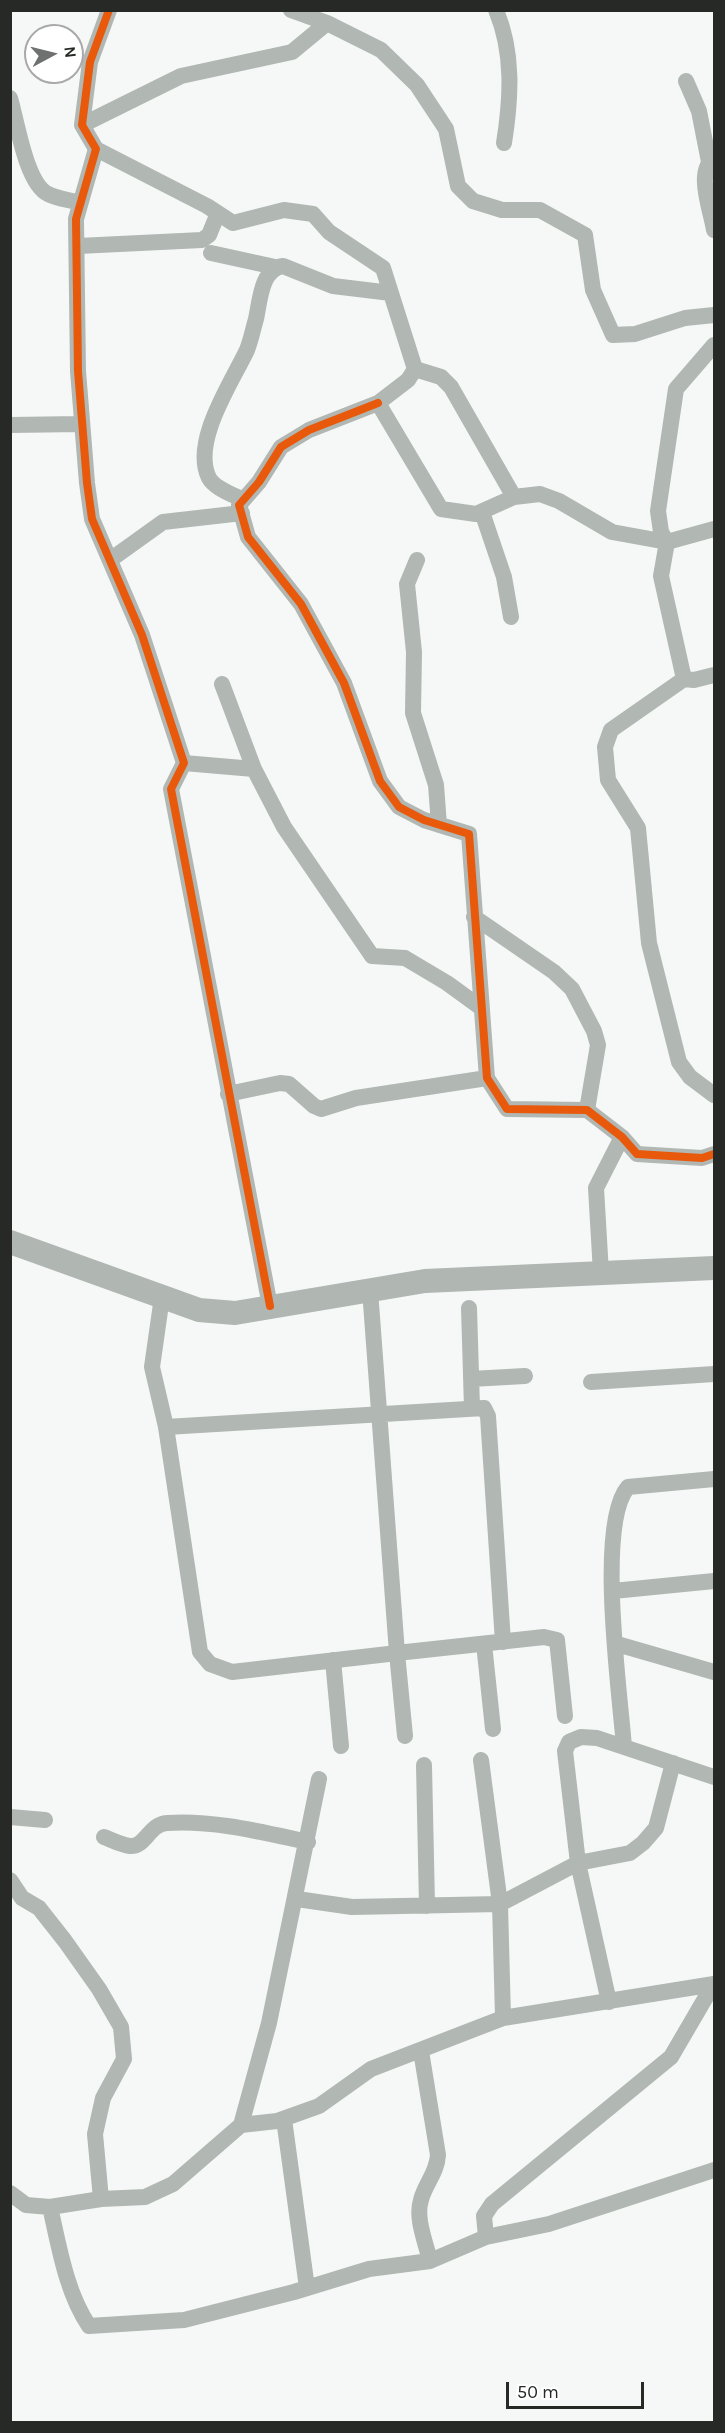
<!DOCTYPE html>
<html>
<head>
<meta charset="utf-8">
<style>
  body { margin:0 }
  #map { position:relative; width:725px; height:2433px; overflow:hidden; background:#f6f8f7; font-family:Karla,sans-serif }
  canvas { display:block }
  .frame { position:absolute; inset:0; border:12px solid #272927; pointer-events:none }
  .north { position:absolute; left:24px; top:24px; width:60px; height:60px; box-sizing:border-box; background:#fff; border:2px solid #a9a9a9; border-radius:50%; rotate:83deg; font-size:16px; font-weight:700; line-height:24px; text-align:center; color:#272927 }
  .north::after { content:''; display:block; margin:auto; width:21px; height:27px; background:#6f7170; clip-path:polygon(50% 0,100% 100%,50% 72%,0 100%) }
  .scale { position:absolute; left:506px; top:2382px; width:138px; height:27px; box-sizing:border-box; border:3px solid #272927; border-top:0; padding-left:8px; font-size:18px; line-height:21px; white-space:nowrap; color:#272927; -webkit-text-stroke:4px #fff; paint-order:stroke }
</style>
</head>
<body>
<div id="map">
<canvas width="725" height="2433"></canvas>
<div class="frame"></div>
<div class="north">N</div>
<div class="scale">50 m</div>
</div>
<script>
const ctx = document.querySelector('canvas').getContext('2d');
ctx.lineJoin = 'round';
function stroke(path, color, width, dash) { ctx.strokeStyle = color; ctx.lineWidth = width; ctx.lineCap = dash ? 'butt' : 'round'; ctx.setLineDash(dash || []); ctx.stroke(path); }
const street = new Path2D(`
  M109 10 90 62 82 125 96 149 76 219 78 371 87 483 92 519 142 635 184 763 171 789 270 1306
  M291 10 327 23 381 50 417 85 446 129 458 186 473 201 502 210H540L585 235 593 290 613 335 635 334 685 318 714 315
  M496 10C514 53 511 99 504 143
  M686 81 699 111 709 162
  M10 98C17 121 26 184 48 194 58 199 70 200 80 203
  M82 125 181 76 292 52 327 23
  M96 149 207 206 233 223 284 210 313 214 329 232 383 268 415 369 408 380 378 403 441 509 476 514 514 497 540 494 559 501 612 532 667 542 661 576 684 679 694 680 714 675
  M714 158C695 172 711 210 714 230
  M78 246 202 240 209 235 218 213
  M211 253 275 267
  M714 345 676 389 658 511 661 532 667 542 714 529
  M415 369 441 377 451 387 514 497
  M378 403 309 430 281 447 259 482 239 505 248 537 301 604 344 683 380 781 399 807 424 820 469 834 487 1078 507 1109 587 1110 622 1137 637 1154 702 1158 714 1154
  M10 425 81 424
  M243 500C234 495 214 488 209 478 191 442 232 382 247 350 251 340 253 329 256 319 260 301 261 269 283 266L333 286 391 293
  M482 512 504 577 511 617
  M110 560 163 522 242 513
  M417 560 407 584 414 652 413 713 436 785 439 825
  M684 679 611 730 605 747 608 780 638 828 649 943 679 1062 690 1077 714 1095
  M222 684 254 769
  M184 763 254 769 284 827 372 956 405 958 447 983 480 1007
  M474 917 554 972 572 989 594 1031 598 1045 587 1110
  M228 1094 280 1083 289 1084 314 1106 321 1109 356 1098 487 1078
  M601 1273 596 1188 622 1137
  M370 1290 397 1653 544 1637 557 1640 565 1716
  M162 1297 152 1367 166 1427
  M469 1308 472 1408
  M471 1379 525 1376
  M591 1382 714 1374
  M613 1591 714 1581
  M484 1644 493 1729
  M617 1644 714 1672
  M333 1660 341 1746
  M405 1736 397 1653 232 1672 210 1664 200 1652 166 1427 484 1408 488 1416 503 1642
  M624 1747C620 1693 596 1524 628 1487L714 1479
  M424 1765 427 1906
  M10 1817 45 1820
  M104 1837C112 1840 121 1845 130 1846 146 1847 149 1824 167 1823 215 1820 261 1832 308 1842
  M10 1880 22 1898 39 1908 65 1941 99 1989 121 2027 124 2059 103 2098 95 2134 101 2199
  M297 1899 352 1907 500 1904 578 1863 630 1853 643 1843 656 1828 673 1763
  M609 2002 578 1863 565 1751 569 1742 581 1737 597 1738 714 1777
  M503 2018 714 1984
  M421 2051 438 2155C437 2173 425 2184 421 2200 415 2218 426 2243 430 2261
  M284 2119 307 2288
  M241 2125 277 2121 319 2106 371 2069 503 2018 500 1904 481 1760
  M10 2193 26 2205 50 2207C59 2246 66 2292 89 2326L184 2320 294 2292 369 2269 430 2261 486 2237 549 2224 714 2170
  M50 2207 101 2199 145 2197 173 2184 241 2125 269 2023 319 1779
  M486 2237 484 2216 492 2204 671 2057 713 1985`);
const secondary = new Path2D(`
  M10 1242 199 1310 235 1313 425 1281 714 1268`);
const cycleway = new Path2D(`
  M109 10 90 62 82 125 96 149 76 219 78 371 87 483 92 519 142 635 184 763 171 789 270 1306
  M378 403 309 430 281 447 259 482 239 505 248 537 301 604 344 683 380 781 399 807 424 820 469 834 487 1078 507 1109 587 1110 622 1137 637 1154 702 1158 714 1154`);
stroke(street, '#b1b7b2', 16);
stroke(secondary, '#b0b6b1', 24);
stroke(cycleway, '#e8590c', 8);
</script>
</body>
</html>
